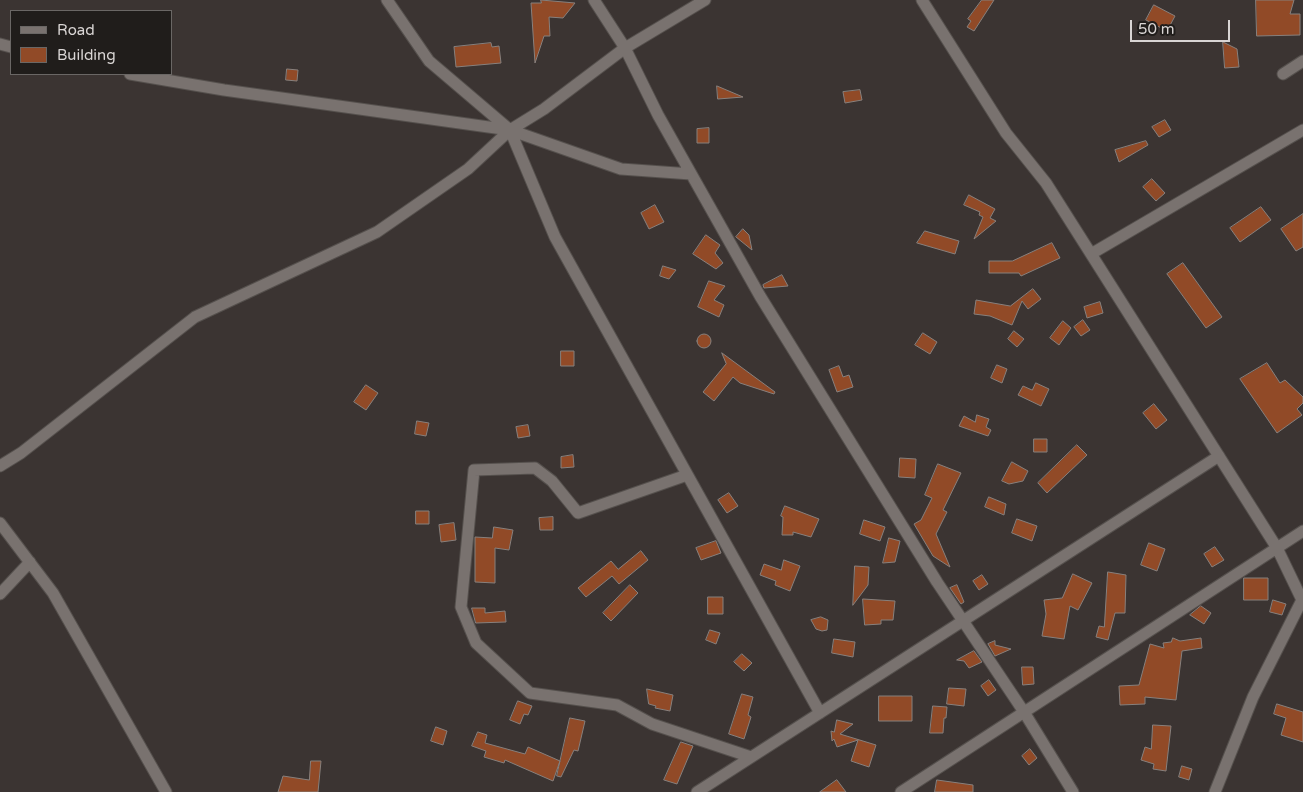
<!DOCTYPE html>
<html>
<head>
<meta charset="utf-8">
<style>
  body { margin:0 }
  #map { position:relative; width:1303px; height:792px; overflow:hidden; background:#3b3432; font-family:"Varela Round",sans-serif }
  canvas { display:block }
  .legend { position:absolute; left:10px; top:10px; width:162px; height:65px; box-sizing:border-box; background:#201d1b; border:1px solid #6a6765; margin:0; padding:6px 9px; list-style:none; font-size:15px; color:#d9d5d4 }
  .legend li { display:flex; align-items:center; gap:10px; height:25px }
  .legend b { width:25px; border:1px solid #6a6765 }
  .scale { position:absolute; left:1130px; top:20px; width:100px; height:22px; box-sizing:border-box; border:2px solid #d9d5d4; border-top:0; padding-left:6px; font-size:15px; line-height:18px; white-space:nowrap; color:#d9d5d4; -webkit-text-stroke:4px #201d1b; paint-order:stroke }
</style>
</head>
<body>
<div id="map">
<canvas width="1303" height="792"></canvas>
<ul class="legend">
<li><b style="height:6px;background:#79726f"></b>Road</li>
<li><b style="height:14px;background:#914a27"></b>Building</li>
</ul>
<div class="scale">50 m</div>
</div>
<script>
const ctx = document.querySelector('canvas').getContext('2d');
ctx.lineJoin = 'round';
function fillPath(path, color) { ctx.fillStyle = color; ctx.fill(path, 'evenodd'); }
function stroke(path, color, width, dash) { ctx.strokeStyle = color; ctx.lineWidth = width; ctx.lineCap = dash ? 'butt' : 'round'; ctx.setLineDash(dash || []); ctx.stroke(path); }
const building = new Path2D(`
  M541 0 575 3 563 18 549 17 550 36H544L535 63 531 3H541Z
  M982 0H994L974 31 967 27 971 21 968 19Z
  M1256 0H1294L1290 14H1300V35L1257 36Z
  M1154 5 1175 16 1167 31 1146 20Z
  M1223 42 1237 49 1239 67 1225 68Z
  M491 43 492 47 499 46 501 63 456 67 454 47Z
  M287 69 298 70 297 81 286 80Z
  M717 86 743 97 718 99Z
  M860 90 862 100 845 103 843 92Z
  M1165 120 1171 130 1159 137 1152 127Z
  M709 128V143H697V129Z
  M1146 141 1148 145 1119 162 1115 150Z
  M1152 179 1165 193 1156 201 1143 187Z
  M969 195 995 209 990 218 996 221 974 239 983 217 979 215 980 212 964 205Z
  M655 205 664 222 649 229 641 213Z
  M1261 207 1271 220 1240 242 1230 228Z
  M1303 214V247L1296 251 1281 229Z
  M743 229 749 235 752 250 736 237Z
  M925 231 959 241 955 254 917 243Z
  M706 235 720 245 715 253 723 263 716 269 693 254Z
  M1052 243 1060 258 1021 276 1019 273H989V261H1012Z
  M1183 263 1222 317 1206 328 1167 274Z
  M663 266 676 270 669 279 660 276Z
  M782 275 788 286 764 288 763 285Z
  M709 281 725 286 714 300 724 305 719 317 698 307Z
  M1033 289 1041 299 1028 309 1022 301 1012 325 990 316 974 314 976 300 1010 306Z
  M1100 302 1103 313 1087 318 1084 307Z
  M1083 320 1090 330 1081 336 1074 327Z
  M1063 321 1071 328 1059 345 1050 338Z
  M1014 331 1024 339 1017 347 1008 339Z
  M923 333 937 342 930 354 915 345Z
  M697 341a7 7 0 1 1 14 0a7 7 0 1 1-14 0Z
  M561 351H574V366H561Z
  M722 353 775 392 774 394 740 383 733 377 714 401 703 392 726 364Z
  M1267 363 1280 383 1285 380 1303 397V403L1297 409 1302 415 1277 433 1240 379Z
  M997 365 1007 369 1002 383 991 378Z
  M839 366 843 377 849 375 853 387 837 392 829 370Z
  M1036 383 1049 389 1041 406 1018 395 1023 386 1032 390Z
  M366 385 378 393 366 410 354 402Z
  M1154 404 1167 420 1156 429 1143 413Z
  M977 415 989 419 986 427 991 430 988 436 959 426 964 416 975 422Z
  M417 421 429 423 426 436 415 434Z
  M528 425 530 436 518 438 516 427Z
  M1034 439H1047V452H1034Z
  M1077 445 1087 455 1047 493 1038 483Z
  M573 455 574 467 561 468V457Z
  M900 458 916 459 915 478 899 477Z
  M1012 462 1028 471 1023 481 1009 484 1002 481Z
  M938 464 961 473 943 510 947 512 936 534 950 567 933 556 914 524 921 520 932 498 925 495Z
  M729 493 738 506 727 513 718 500Z
  M989 497 1006 504 1004 515 985 507Z
  M785 506 819 519 811 537 793 532V535H782L783 517 781 516Z
  M416 511H429V524H416Z
  M553 517V530H540L539 518Z
  M1017 519 1037 526 1032 541 1012 533Z
  M864 520 885 527 880 541 860 534Z
  M454 523 456 540 441 542 439 525Z
  M494 527 513 530 509 550 495 548V583L475 582V537L492 538Z
  M889 538 900 541 895 562 883 563Z
  M716 541 721 553 701 560 696 548Z
  M1149 543 1165 549 1157 571 1141 565Z
  M1215 547 1224 560 1212 567 1204 554Z
  M641 551 648 560 619 584 612 576 586 597 578 588 611 561 618 569Z
  M784 560 800 566 790 591 775 585 776 581 760 575 764 564 781 570Z
  M855 566 869 567 868 585 853 605Z
  M1108 572 1126 575 1125 613H1115L1108 640 1096 637 1099 626 1104 627Z
  M1073 574 1092 583 1078 610 1070 606 1064 639 1042 636 1046 614 1044 600 1062 598Z
  M982 575 988 584 979 590 973 581Z
  M1244 578H1268V600H1244Z
  M630 585 638 593 611 621 603 613Z
  M957 585 964 602 961 604 950 588Z
  M708 597H723V614H708Z
  M863 599 895 601 893 620H881V624L865 625Z
  M1273 600 1286 604 1282 615 1270 612Z
  M1201 606 1211 613 1204 624 1190 615Z
  M472 608H485V613L505 611 506 622 476 623Z
  M821 617 828 620 827 630 822 631 816 629 811 620Z
  M710 630 720 633 716 644 706 640Z
  M1173 638 1180 641 1201 638 1202 648 1182 651 1176 700 1145 697V704L1120 705 1119 686 1139 685 1150 644 1164 648 1163 643 1171 642Z
  M834 639 855 642 853 657 832 653Z
  M995 641V645L1011 649 995 656 988 644Z
  M974 651 982 662 969 668 964 661 957 660Z
  M742 654 752 663 744 671 734 662Z
  M1022 667H1033L1034 684 1023 685Z
  M989 680 996 690 988 696 981 686Z
  M949 688 966 689 964 706 947 704Z
  M647 689 673 695 670 711 655 708 656 706 649 704Z
  M742 694 753 697 748 715 751 717 744 739 729 734Z
  M879 696H912V721H879Z
  M518 701 532 706 528 715 524 714 520 724 510 720Z
  M1277 704 1303 712V742L1281 735 1286 718 1274 714Z
  M933 706 947 707 946 718H944L943 733H930Z
  M570 718 585 721 578 751 574 750 561 777 557 776Z
  M837 720 853 724 840 734 876 745 869 767 851 761 858 740 837 747 834 739 832 741 831 731 834 732Z
  M1153 725 1171 726 1166 771 1153 769 1154 764 1141 760 1145 747 1151 749Z
  M436 727 447 731 443 745 431 741Z
  M478 732 487 735 485 743 525 754 528 747 560 761 553 781 505 760 504 763 484 757 486 751 472 746Z
  M681 742 693 746 677 784 664 780Z
  M1030 749 1037 758 1029 765 1022 756Z
  M311 761H321L318 792H278L283 776 309 780Z
  M1182 766 1192 769 1189 780 1179 777Z
  M837 780 846 792H820Z
  M937 780 973 785V792H935Z`);
const street = new Path2D(`
  M387 0 429 61 510 130 555 237 820 713
  M594 0 625 48 658 115 760 296 937 582 1024 712 1073 792
  M922 0 1006 133 1046 183 1091 254 1277 548 1303 602
  M0 44 11 47
  M130 74 224 90 510 130 621 169 691 174
  M1283 74 1303 61
  M1091 254 1303 130
  M0 466 21 453 195 317 377 232 468 169 510 130 544 109 625 48 705 0
  M687 475 578 513 552 481 535 468 474 470 461 607 476 643 530 693 617 705 652 724 751 757
  M0 523 53 593 166 792
  M0 594 30 562
  M697 792 1219 456
  M901 792 1303 531
  M1215 792 1253 697 1302 600`);
fillPath(building, '#914a27');
stroke(building, '#87807d', 1);
stroke(street, '#55504d', 13);
stroke(street, '#79726f', 11);
</script>
</body>
</html>
